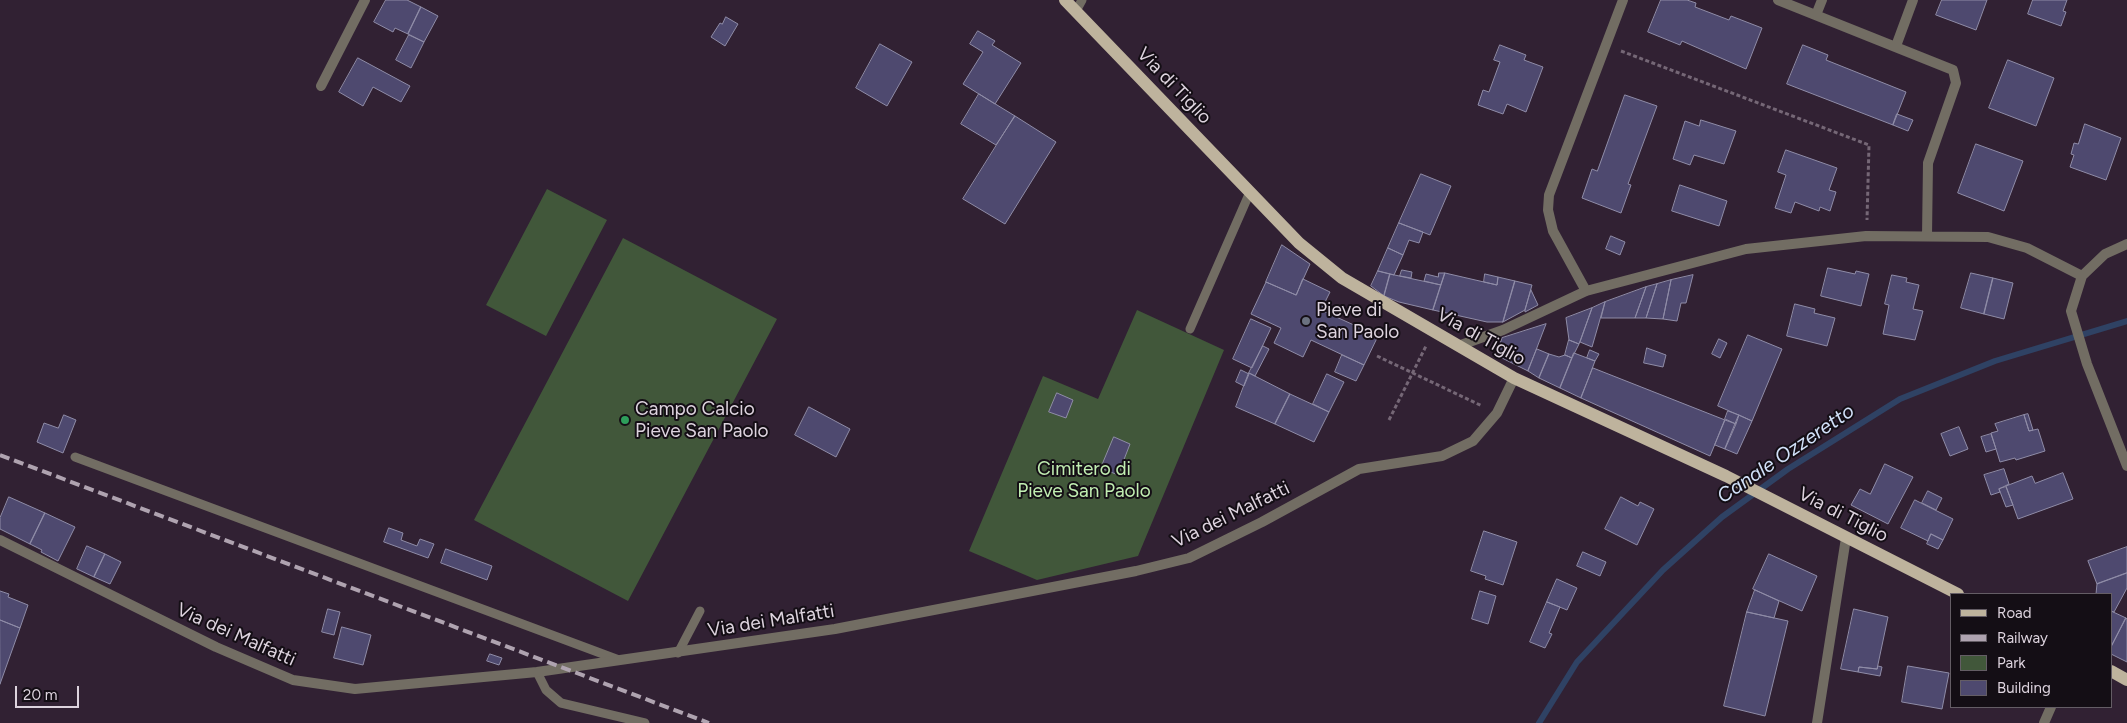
<!DOCTYPE html>
<html>
<head>
<meta charset="utf-8">
<style>
  body { margin:0 }
  #map { position:relative; width:2127px; height:723px; overflow:hidden; background:#312133; font-family:Figtree,sans-serif }
  canvas { display:block }
  .legend { position:absolute; left:1950px; top:593px; width:162px; height:115px; box-sizing:border-box; background:#140e15; border:1px solid #645d65; margin:0; padding:6px 9px; list-style:none; font-size:15px; color:#ddd3de }
  .legend li { display:flex; align-items:center; gap:10px; height:25px }
  .legend b { width:25px; border:1px solid #645d65 }
  .scale { position:absolute; left:15px; top:686px; width:64px; height:22px; box-sizing:border-box; border:2px solid #ddd3de; border-top:0; padding-left:6px; font-size:15px; line-height:18px; white-space:nowrap; color:#ddd3de; -webkit-text-stroke:4px #140e15; paint-order:stroke }
</style>
</head>
<body>
<div id="map">
<canvas width="2127" height="723"></canvas>
<ul class="legend">
<li><b style="height:6px;background:#beb39d"></b>Road</li>
<li><b style="height:6px;background:#afa3b0"></b>Railway</li>
<li><b style="height:14px;background:#41573a"></b>Park</li>
<li><b style="height:14px;background:#4e496f"></b>Building</li>
</ul>
<div class="scale">20 m</div>
</div>
<script>
const ctx = document.querySelector('canvas').getContext('2d');
ctx.lineJoin = 'round';
function fillPath(path, color) { ctx.fillStyle = color; ctx.fill(path, 'evenodd'); }
function stroke(path, color, width, dash) { ctx.strokeStyle = color; ctx.lineWidth = width; ctx.lineCap = dash ? 'butt' : 'round'; ctx.setLineDash(dash || []); ctx.stroke(path); }
function write(font, color, halo, rows, align = 'center') {
  ctx.font = font + ' Figtree,sans-serif'; ctx.lineWidth = 4; ctx.setLineDash([]); ctx.textBaseline = 'middle'; ctx.strokeStyle = halo; ctx.fillStyle = color; for (const [text, x, y, turn = 0] of rows) {
    ctx.save(); ctx.translate(x, y); ctx.rotate((+turn || 0) * Math.PI / 180); ctx.textAlign = isNaN(turn) ? turn : align; if (halo) ctx.strokeText(text, 0, 0); ctx.fillText(text, 0, 0); ctx.restore();
  }
}
const green = new Path2D(`
  M547 189 607 220 546 336 486 305Z
  M623 238 777 319 628 601 474 520Z
  M1137 310 1224 350 1138 556 1037 580 969 551 1043 376 1098 399Z`);
const stream = new Path2D(`
  M1539 723 1577 662 1663 570 1722 517 1788 469 1900 399 1995 361 2127 321`);
const building = new Path2D(`
  M386 0H407L421 7 408 34 395 28 393 32 374 22Z
  M1661 0H1687L1696 3 1695 7 1729 20 1731 16 1762 28 1746 69 1682 41 1680 45 1648 32Z
  M1942 0H1987L1976 30 1936 15Z
  M2033 0H2067L2063 11 2066 12 2061 26 2028 14Z
  M421 7 438 16 424 42 408 34Z
  M726 17 738 24 725 46 711 37 720 23 722 24Z
  M978 31 995 41 992 45 1021 63 995 104 963 84 983 52 970 44Z
  M409 35 424 42 411 68 396 60Z
  M880 44 912 62 887 106 856 88Z
  M1500 45 1526 55 1524 60 1543 67 1526 112 1507 104 1503 114 1478 105 1483 90 1489 92 1500 62 1494 60Z
  M1803 45 1828 55 1826 60 1906 92 1893 125 1787 84Z
  M358 58 410 86 401 102 373 87 363 106 339 92Z
  M2008 60 2054 78 2036 126 1989 108Z
  M979 94 1015 116 996 145 961 124Z
  M1625 95 1657 106 1628 184 1631 185 1621 213 1582 198 1592 169 1597 171Z
  M1897 114 1913 120 1908 131 1893 125Z
  M1015 116 1056 142 1005 224 963 199Z
  M1701 120 1736 131 1724 164 1694 155 1690 165 1673 159 1685 121 1699 126Z
  M2085 124 2121 138 2106 180 2070 167 2074 155 2071 154 2074 143 2078 144Z
  M1976 144 2023 161 2004 211 1958 193Z
  M1786 150 1837 168 1829 190 1836 192 1830 211 1820 207 1819 211 1795 202 1791 213 1775 208 1786 175 1778 172Z
  M1421 174 1451 186 1430 235 1399 223Z
  M1680 185 1727 201 1719 226 1672 211Z
  M1399 223 1423 232 1419 243 1409 240 1403 255 1388 248Z
  M1611 236 1625 242 1620 255 1606 249Z
  M1282 245 1310 264 1296 295 1266 282Z
  M1388 248 1403 255 1394 275 1378 271Z
  M1828 268 1855 274 1856 271 1869 274 1861 306 1821 296Z
  M1402 270 1412 272 1411 278 1400 276Z
  M1378 271 1390 274 1384 296 1371 286Z
  M1439 273H1445L1441 285 1424 281 1426 274 1438 277Z
  M1445 273 1497 285 1498 277 1515 281 1503 322H1487L1433 310Z
  M1971 273 1993 278 1984 314 1961 308Z
  M1390 274 1441 285 1433 310 1399 302 1384 296Z
  M1485 274 1498 277 1497 285 1484 282Z
  M1693 275 1686 303H1681L1677 321 1663 319 1671 280Z
  M1892 275 1907 278 1906 282 1919 285 1913 309 1923 311 1915 340 1883 334 1889 305 1885 304Z
  M1993 278 2013 283 2004 319 1984 314Z
  M1303 279 1330 292 1321 310 1378 336 1364 365 1311 340 1303 357 1274 343 1281 328 1251 314 1266 282 1296 295Z
  M1671 280 1663 319 1646 318 1657 284Z
  M1515 281 1532 285 1525 310 1503 322Z
  M1657 284 1646 318H1635L1646 287Z
  M1646 287 1635 318H1601L1605 302Z
  M1531 290 1538 305 1525 312V310Z
  M1605 302 1592 347 1580 342 1592 308Z
  M1795 304 1815 309 1814 313 1835 318 1827 346 1787 336Z
  M1592 308 1579 344 1569 340 1566 318Z
  M1251 319 1271 328 1252 368 1233 359Z
  M1546 324 1528 371 1496 355 1502 338Z
  M1748 335 1782 349 1752 421 1718 406Z
  M1719 339 1727 343 1720 358 1712 354Z
  M1569 340 1579 344 1572 358 1565 355Z
  M1263 346 1269 349 1255 376 1249 373Z
  M1647 348 1666 355 1663 367 1644 363Z
  M1537 349 1549 354 1539 378 1528 371Z
  M1590 350 1599 354 1595 361 1587 358Z
  M1574 353 1595 361 1581 398 1560 388Z
  M1549 354 1559 357 1565 355 1572 358 1560 388 1539 378Z
  M1342 355 1364 365 1356 381 1335 372Z
  M1593 368 1725 420 1710 456 1581 398Z
  M1241 370 1249 374 1244 386 1236 382Z
  M1249 373 1290 394 1275 424 1236 407Z
  M1327 374 1344 382 1329 412 1313 404Z
  M1057 393 1073 400 1066 418 1049 412Z
  M1290 394 1329 412 1314 442 1275 424Z
  M809 407 850 429 836 457 795 435Z
  M1728 411 1739 415 1736 424 1725 419Z
  M2028 414 2033 430 2029 431 2024 415Z
  M64 415 76 420 63 453 37 442 44 423 58 428Z
  M1739 415 1752 421 1737 454 1725 449Z
  M2024 415 2029 431 2038 429 2045 451 2016 460 2015 458 2000 462 1991 433 1998 431 1995 424Z
  M1725 420 1736 424 1725 449 1715 445Z
  M1959 427 1968 449 1950 456 1941 434Z
  M1991 434 1996 449 1986 452 1981 437Z
  M1114 437 1130 444 1118 475 1101 468Z
  M1885 464 1913 477 1888 524 1851 505 1860 489 1870 494Z
  M2004 469 2009 484 1999 489 2000 492 1991 495 1984 475Z
  M2063 473 2073 499 2018 519 2006 486 2032 476 2035 483Z
  M2006 487 2013 505 2006 507 1999 489Z
  M1928 491 1942 498 1936 510 1922 503Z
  M9 497 45 513 30 544 0 529V518Z
  M1621 497 1638 506 1640 502 1654 509 1637 545 1605 529Z
  M1915 500 1953 519 1943 540 1931 534 1928 541 1901 528Z
  M45 513 75 527 58 561 41 552 42 550 30 544Z
  M389 528 403 533 401 540 417 546 420 539 434 544 428 558 384 542Z
  M1484 531 1517 542 1503 585 1485 579 1486 576 1471 571Z
  M1931 534 1943 540 1938 549 1927 544Z
  M87 546 105 554 94 577 77 569Z
  M2127 547V573L2097 584 2088 561Z
  M446 549 492 566 487 580 441 563Z
  M1583 552 1606 562 1600 576 1577 566Z
  M105 554 121 562 110 584 94 577Z
  M1769 554 1817 576 1802 611 1753 589Z
  M2127 573V588L2114 612 2111 611V594H2096L2097 584Z
  M1557 579 1577 588 1567 610 1547 602Z
  M1755 590 1779 601 1774 618 1747 612Z
  M0 591 9 594 8 597 28 605 20 628 0 620Z
  M1480 591 1496 596 1488 624 1472 619Z
  M1547 602 1560 607 1549 633 1552 634 1545 648 1530 642Z
  M328 609 340 612 334 635 322 632Z
  M1854 609 1888 617 1877 669 1859 667 1858 672 1841 669Z
  M2111 611 2126 618 2111 647Z
  M1747 612 1788 621 1765 716 1724 706Z
  M2126 618 2127 619V662L2111 654V647Z
  M0 620 20 628 0 684Z
  M342 627 371 635 363 665 334 658Z
  M490 654 502 658 499 665 487 661Z
  M1878 666 1882 667 1880 676 1858 672 1859 667 1877 669Z
  M1908 666 1949 673 1942 709 1902 702Z`);
const path = new Path2D(`
  M1621 51 1869 145 1867 220
  M1377 356 1482 406
  M1389 420 1426 346`);
const service = new Path2D(`
  M1076 11 1082 0
  M1190 329 1250 192
  M75 457 619 660
  M678 653 700 611
  M537 672 546 690 561 703 645 723`);
const minor = new Path2D(`
  M1778 0 1953 70 1956 83 1928 163 1927 236
  M1816 15 1822 0
  M1896 46 1913 0
  M321 86 365 0
  M2127 244 2105 254 2082 276 2071 311 2087 364 2127 466
  M1586 291 1553 231 1548 210 1549 195 1623 0
  M1458 346 1503 330 1586 291 1746 249 1866 236 1988 237 2027 248 2082 276
  M0 540 216 647 293 680 355 689 537 672 835 629 1136 571 1189 558 1262 522 1359 469 1442 456 1473 441 1497 413 1514 378
  M1817 723 1846 538
  M2044 723 2051 707`);
const primary = new Path2D(`
  M1065 0 1299 243 1342 278 1514 378 1726 476 1958 594
  M2111 671 2127 680`);
const rail = new Path2D(`
  M0 455 709 723`);
const markers = [
  [1306,321,5,"#6b7280"],
  [625,420,5,"#2e9e5b"]
];
const streetNames = [
  ["Via di Tiglio",1174,86,46],
  ["Via di Tiglio",1481,337,29],
  ["Via dei Malfatti",1231,515,-26],
  ["Via di Tiglio",1843,515,27],
  ["Via dei Malfatti",771,621,-9],
  ["Via dei Malfatti",236,635,24]
];
const poiNames = [
  ["Pieve di",1316,310],
  ["San Paolo",1316,332],
  ["Campo Calcio",635,409],
  ["Pieve San Paolo",635,431]
];
const parkNames = [
  ["Cimitero di",1084,469],
  ["Pieve San Paolo",1084,491]
];
const waterNames = [
  ["Canale Ozzeretto",1786,454,-34]
];
fillPath(green, '#41573a');
stroke(stream, '#2f4264', 6);
fillPath(building, '#4e496f');
stroke(building, '#8f8ca7', 1);
stroke(path, '#756776', 3, [4, 2.5]);
stroke(service, '#726d63', 9);
stroke(minor, '#726d63', 10);
stroke(primary, '#beb39d', 12);
stroke(rail, '#afa3b0', 4, [10, 5]);
for (const [x, y, r, color] of markers) { const dot = new Path2D(); dot.arc(x, y, r, 0, 2 * Math.PI); ctx.fillStyle = color; ctx.fill(dot); stroke(dot, '#140e15', 2); }
write('19px', '#ddd3de', '#140e15', streetNames);
write('19px', '#ddd3de', '#140e15', poiNames, 'left');
write('19px', '#c1eeb2', '#140e15', parkNames);
write('italic 20px', '#d2e1f9', '#140e15', waterNames);
</script>
</body>
</html>
